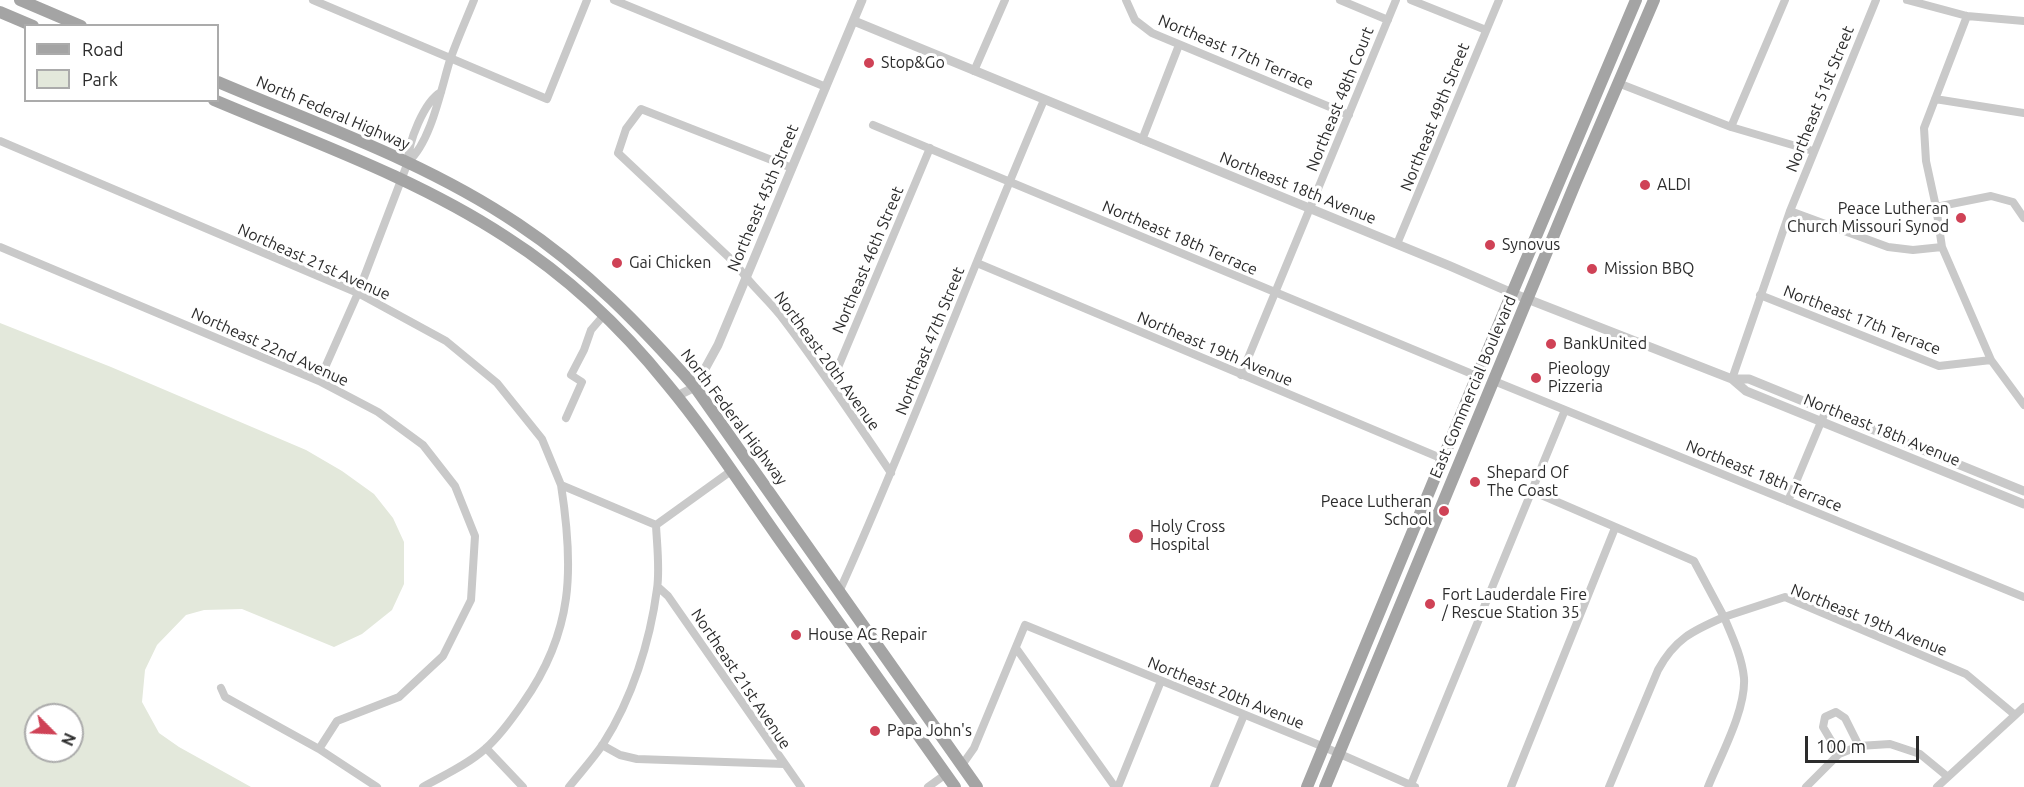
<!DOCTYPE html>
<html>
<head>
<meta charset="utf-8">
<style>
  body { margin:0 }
  #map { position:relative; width:2024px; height:787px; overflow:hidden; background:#fff; font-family:Ubuntu,sans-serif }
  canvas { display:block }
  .legend { position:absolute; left:24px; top:24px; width:195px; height:78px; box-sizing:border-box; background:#fff; border:2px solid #ababab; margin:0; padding:8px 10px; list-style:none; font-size:18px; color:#2c2c2c }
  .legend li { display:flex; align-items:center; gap:12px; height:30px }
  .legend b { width:30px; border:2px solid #ababab }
  .north { position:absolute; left:24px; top:703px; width:60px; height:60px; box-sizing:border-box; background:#fff; border:2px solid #ababab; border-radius:50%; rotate:114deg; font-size:16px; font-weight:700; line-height:24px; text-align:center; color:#2c2c2c }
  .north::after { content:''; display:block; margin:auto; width:21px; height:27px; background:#cf4256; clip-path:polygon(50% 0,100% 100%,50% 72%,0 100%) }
  .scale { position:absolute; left:1805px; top:736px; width:114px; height:27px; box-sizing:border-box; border:3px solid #2c2c2c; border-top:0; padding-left:8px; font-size:18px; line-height:21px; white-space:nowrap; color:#2c2c2c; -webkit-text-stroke:4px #fff; paint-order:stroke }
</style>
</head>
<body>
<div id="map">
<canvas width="2024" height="787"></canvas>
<ul class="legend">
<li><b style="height:8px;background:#a4a4a4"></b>Road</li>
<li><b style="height:16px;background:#e3e8db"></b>Park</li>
</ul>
<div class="north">N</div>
<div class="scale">100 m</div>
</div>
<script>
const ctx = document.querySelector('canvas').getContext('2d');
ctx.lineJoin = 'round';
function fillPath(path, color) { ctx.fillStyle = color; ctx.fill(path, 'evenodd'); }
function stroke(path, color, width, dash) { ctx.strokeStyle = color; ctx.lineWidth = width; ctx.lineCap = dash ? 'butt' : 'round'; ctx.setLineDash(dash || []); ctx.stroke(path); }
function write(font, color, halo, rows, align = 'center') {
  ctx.font = font + ' Ubuntu,sans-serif'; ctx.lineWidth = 6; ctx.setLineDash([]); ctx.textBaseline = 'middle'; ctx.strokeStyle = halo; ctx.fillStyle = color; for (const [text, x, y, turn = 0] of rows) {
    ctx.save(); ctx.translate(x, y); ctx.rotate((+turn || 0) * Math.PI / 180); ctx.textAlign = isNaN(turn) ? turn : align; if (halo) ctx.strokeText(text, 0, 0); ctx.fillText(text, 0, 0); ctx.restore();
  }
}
const green = new Path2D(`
  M0 323 111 367 306 450 342 471 374 494 393 518 404 542V584L392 610 362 634 334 647 242 609 204 610 186 615 157 645 145 670 142 702 159 733 179 747 251 787H0ZM36 715H72V751H36Z`);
const minor = new Path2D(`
  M313 0 547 99 587 0
  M614 0 826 87
  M1126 0 1135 20 1152 33 1349 115
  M1340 0 1388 20
  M1411 0 1486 30
  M1907 0 1967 16 2024 21
  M1967 16 1924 128 1926 161 1936 207 1942 247 1991 360 2024 405
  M974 71 1005 0
  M1618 83 1731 127 1813 151
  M1935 99 2024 113
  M873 125 1477 376
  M1731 127 1785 0
  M1142 140 1179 45
  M0 141 358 293 446 341 497 383 542 439 561 485 656 525
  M408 162C431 142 441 89 450 60 457 40 466 20 474 0
  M792 168 641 109 626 129 618 153 736 264C750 285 769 300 784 320 822 370 856 421 891 473
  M1936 207 1991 196 2013 202 2024 218
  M1790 211 1888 247 1913 250 1942 247
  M1397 244 1499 0
  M0 247 319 381 378 412 423 445 455 486 475 536 471 600 443 656 399 697 337 721 319 749
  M977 263 1443 459
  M1760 295 1939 366 1991 360
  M1241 375 1396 0
  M1732 379 1790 211 1876 0
  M319 381 358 293 408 162C408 142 424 102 441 92
  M1494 381 2024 597
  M831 384 930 148
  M566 418 582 382 571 375 584 350 591 330 604 315
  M1532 491 1694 561 1724 617 1785 597 1966 674 2015 715
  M1788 501 1826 410
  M656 525 731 471
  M658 587 668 596 801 787
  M839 592C912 430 974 263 1044 100
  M1016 648 1115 787
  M221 688 225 697 319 749 377 787
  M602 745 620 755 637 759 784 764
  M486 748 523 787
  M1839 754 1823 727 1825 717 1836 712 1845 718 1859 746
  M962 765 974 748 1025 625 1324 747 1415 787
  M423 787C444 775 467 765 485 749 500 736 512 719 523 703 574 631 574 568 561 485
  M569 787C580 773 593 759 603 744 632 699 650 642 657 589 660 569 657 546 656 525
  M928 787 946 774
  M1118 787 1161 681
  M1214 787 1244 715
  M1410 787 1565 410
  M1511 787 1615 528
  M1609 787 1658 670C1675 639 1692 631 1724 617 1732 636 1742 657 1744 678 1746 710 1720 757 1708 787
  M1806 787 1839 754 1859 746 1890 744 1920 754 1948 777
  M1937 787 2024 707`);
const tertiary = new Path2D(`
  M854 21 1450 266 1512 293 1732 379 1746 391 2024 504
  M1732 379H1749L2024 491
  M677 396 695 387 718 345 862 0`);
const primary = new Path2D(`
  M20 0 81 26
  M0 12 33 26
  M218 82C319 125 426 162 518 224 586 269 641 326 695 387L977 787
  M214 100C313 142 416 178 506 237 567 276 622 328 667 384 707 432 741 485 777 536 836 620 896 703 955 787
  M1307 787 1477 376 1636 0
  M1325 787 1575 184 1654 0`);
const markers = [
  [869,63,6,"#cf4256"],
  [1645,185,6,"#cf4256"],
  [1961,218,6,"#cf4256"],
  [1490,245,6,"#cf4256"],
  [617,263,6,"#cf4256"],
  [1592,269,6,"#cf4256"],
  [1551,344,6,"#cf4256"],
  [1536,378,6,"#cf4256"],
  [1475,482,6,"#cf4256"],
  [1444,511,6,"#cf4256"],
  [1136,536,8,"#cf4256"],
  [1430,604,6,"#cf4256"],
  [796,635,6,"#cf4256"],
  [875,731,6,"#cf4256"]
];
const streetNames = [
  ["Northeast 17th Terrace",1236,52,23],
  ["Northeast 48th Court",1340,99,-68],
  ["Northeast 51st Street",1820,99,-68],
  ["North Federal Highway",333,113,23],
  ["Northeast 49th Street",1435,117,-68],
  ["Northeast 18th Avenue",1298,188,22],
  ["Northeast 45th Street",763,198,-67],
  ["Northeast 18th Terrace",1180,238,23],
  ["Northeast 46th Street",868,260,-67],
  ["Northeast 21st Avenue",314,262,24],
  ["Northeast 17th Terrace",1862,320,21],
  ["Northeast 47th Street",930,341,-68],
  ["Northeast 22nd Avenue",270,347,24],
  ["Northeast 19th Avenue",1215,349,23],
  ["Northeast 20th Avenue",827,361,54],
  ["East Commercial Boulevard",1473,387,-67],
  ["North Federal Highway",734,417,53],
  ["Northeast 18th Avenue",1882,430,22],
  ["Northeast 18th Terrace",1764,476,22],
  ["Northeast 19th Avenue",1869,620,22],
  ["Northeast 21st Avenue",741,679,56],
  ["Northeast 20th Avenue",1226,693,22]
];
const poiNames = [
  ["Stop&Go",881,63],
  ["ALDI",1657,185],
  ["Peace Lutheran",1949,209,"right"],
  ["Church Missouri Synod",1949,227,"right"],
  ["Synovus",1502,245],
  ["Gai Chicken",629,263],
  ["Mission BBQ",1604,269],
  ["BankUnited",1563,344],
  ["Pieology",1548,369],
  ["Pizzeria",1548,387],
  ["Shepard Of",1487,473],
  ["The Coast",1487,491],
  ["Peace Lutheran",1432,502,"right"],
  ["School",1432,520,"right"],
  ["Holy Cross",1150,527],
  ["Hospital",1150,545],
  ["Fort Lauderdale Fire",1442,595],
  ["/ Rescue Station 35",1442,613],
  ["House AC Repair",808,635],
  ["Papa John's",887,731]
];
fillPath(green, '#e3e8db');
stroke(minor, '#c9c9c9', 8);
stroke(tertiary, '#c9c9c9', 9);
stroke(primary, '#a4a4a4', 12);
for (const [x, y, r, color] of markers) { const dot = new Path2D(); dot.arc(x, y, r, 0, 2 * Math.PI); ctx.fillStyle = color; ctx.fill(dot); stroke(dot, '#fff', 2); }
write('16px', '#2c2c2c', '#fff', streetNames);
write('16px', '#2c2c2c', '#fff', poiNames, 'left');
</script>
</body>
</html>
